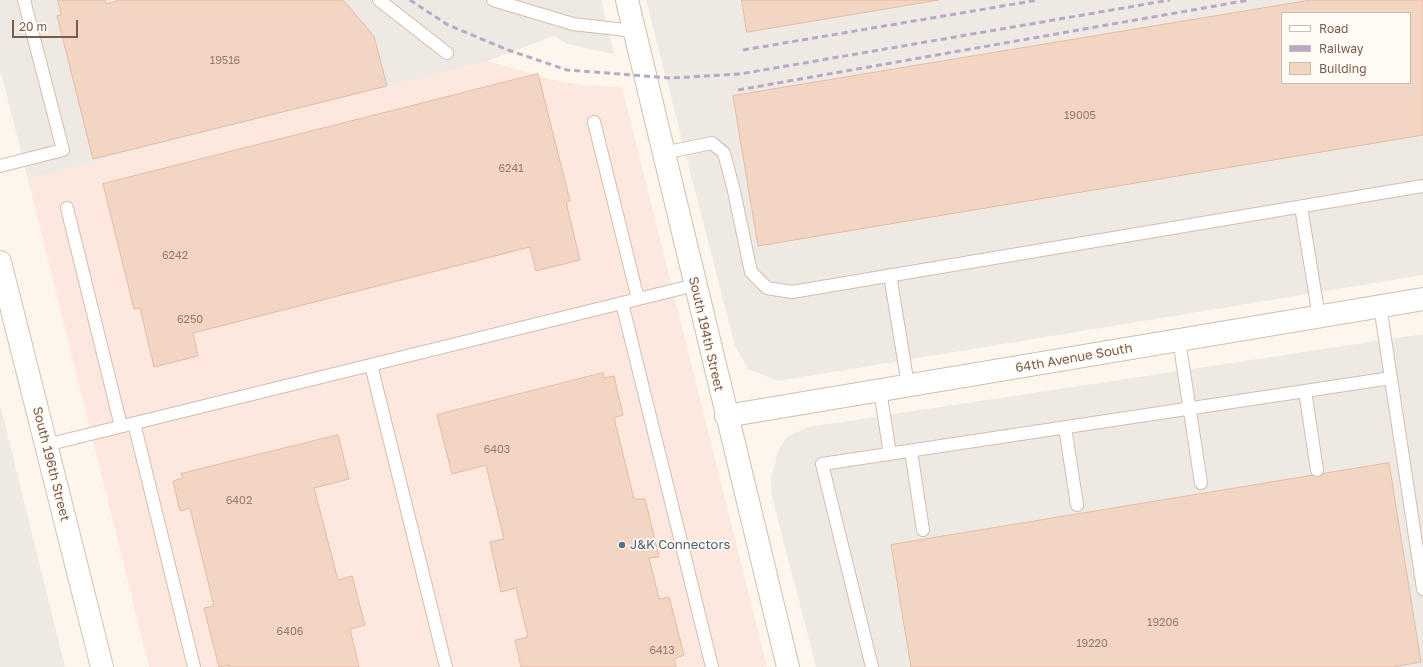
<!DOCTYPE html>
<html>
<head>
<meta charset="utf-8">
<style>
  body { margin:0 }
  #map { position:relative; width:1423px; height:667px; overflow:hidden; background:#fdf6ec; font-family:"Golos Text",sans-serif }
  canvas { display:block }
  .legend { position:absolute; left:1281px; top:12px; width:130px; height:72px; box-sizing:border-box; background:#fffaf3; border:1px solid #cabbb1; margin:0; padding:5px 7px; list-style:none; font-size:12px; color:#7a5c4d }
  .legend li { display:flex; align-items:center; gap:8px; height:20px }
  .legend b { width:20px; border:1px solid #cabbb1 }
  .scale { position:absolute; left:12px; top:20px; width:66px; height:18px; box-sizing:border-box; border:2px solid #7a5c4d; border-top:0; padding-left:5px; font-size:12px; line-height:14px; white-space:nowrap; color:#7a5c4d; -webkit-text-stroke:3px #fffaf3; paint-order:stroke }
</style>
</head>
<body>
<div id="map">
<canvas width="1423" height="667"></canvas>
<ul class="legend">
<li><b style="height:5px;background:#fff"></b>Road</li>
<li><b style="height:5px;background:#b9a8c9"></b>Railway</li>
<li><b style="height:11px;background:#f3d5c3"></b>Building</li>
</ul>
<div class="scale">20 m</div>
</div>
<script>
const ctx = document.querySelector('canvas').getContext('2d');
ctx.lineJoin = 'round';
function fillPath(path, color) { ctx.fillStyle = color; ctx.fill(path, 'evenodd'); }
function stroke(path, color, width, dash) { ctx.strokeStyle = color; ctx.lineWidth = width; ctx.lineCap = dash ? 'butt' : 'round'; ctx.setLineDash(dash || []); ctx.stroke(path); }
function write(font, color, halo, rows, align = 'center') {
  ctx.font = font + ' "Golos Text",sans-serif'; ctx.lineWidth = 3.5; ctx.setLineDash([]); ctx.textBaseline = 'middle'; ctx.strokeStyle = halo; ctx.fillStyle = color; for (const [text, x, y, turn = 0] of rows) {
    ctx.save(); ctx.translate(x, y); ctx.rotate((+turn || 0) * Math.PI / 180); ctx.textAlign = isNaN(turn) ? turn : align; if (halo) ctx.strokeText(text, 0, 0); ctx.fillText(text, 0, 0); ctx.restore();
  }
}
const commercial = new Path2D(`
  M487 61 549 79 583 85 622 87 767 667H149L28 179Z`);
const industrial = new Path2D(`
  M0 0H601L614 54 567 44 554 36 487 61 28 179 0 70Z
  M646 0H1423V275L778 381 748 369 735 346ZM1282 13H1410V83H1282Z
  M1423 334V667H816L772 497 771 478 778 451 787 437 808 427Z
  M0 405 65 667H0Z`);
const building = new Path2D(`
  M58 0H105L106 4 120 0H343L374 36 387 86 93 159 57 16 61 15Z
  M742 0H939L747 32Z
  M1311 0H1423V135L758 246 733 96ZM1282 13H1410V83H1282Z
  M538 74 570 201 566 202 580 260 536 271 530 247 193 333 198 356 154 367 140 308 134 309 103 184Z
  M603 373 604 378 614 376 623 415 614 418 634 499H645L659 557 649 558 659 599 669 597 684 655 674 659 676 667H521L515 640 528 637 516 588 501 592 490 542 504 539 486 465 452 474 437 415Z
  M338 435 349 479 314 488 338 580 352 576 365 625 350 629 359 667H229V665L219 667 204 608 214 606 190 508 180 511 173 481 183 478 181 474Z
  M1389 463 1421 662 1393 667H911L891 545Z`);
const service = new Path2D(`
  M379 0 447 53
  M493 0 573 24 634 31
  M594 122 638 299
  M663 153 712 143 724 153 734 191 751 272 767 288 792 292 1423 186
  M0 166 63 150 24 0
  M1301 207 1319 317
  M67 208 121 426
  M890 275 908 385
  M622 303 712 667
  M1380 306 1423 589
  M1179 340 1201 483
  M371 365 446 667
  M880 390 890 454
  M1305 391 1317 470
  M134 423 194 667
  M1065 427 1077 505
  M46 445 695 285
  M911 451 923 530
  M872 667 822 464 1391 378`);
const minor = new Path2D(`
  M627 0 788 667
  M726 416 1423 299`);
const secondary = new Path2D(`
  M0 262 102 667`);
const rail = new Path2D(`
  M410 0 448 25 508 50 567 70 671 78 740 74 1170 0
  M743 50 1038 0
  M738 90 1249 0`);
const markers = [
  [622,545,4,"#5c6f8a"]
];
const numberNames = [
  ["19516",225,61],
  ["19005",1080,116],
  ["6241",511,169],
  ["6242",175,256],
  ["6250",190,320],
  ["6403",497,450],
  ["6402",239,501],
  ["19206",1163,623],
  ["6406",290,632],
  ["19220",1092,644],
  ["6413",662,651]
];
const streetNames = [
  ["South 194th Street",706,334,77],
  ["64th Avenue South",1074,358,-10],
  ["South 196th Street",51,464,76]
];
const serviceNames = [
  ["J&K Connectors",630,545]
];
fillPath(commercial, '#fde8e0');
fillPath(industrial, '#efe9e4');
fillPath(building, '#f3d5c3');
stroke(building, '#e6bba3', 1);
stroke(service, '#d1beb0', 14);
stroke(minor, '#d1beb0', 24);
stroke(secondary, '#d6c0b0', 24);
stroke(service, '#fff', 12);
stroke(minor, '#fff', 22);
stroke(secondary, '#fff', 22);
stroke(rail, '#b9a8c9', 3, [6, 4]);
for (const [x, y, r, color] of markers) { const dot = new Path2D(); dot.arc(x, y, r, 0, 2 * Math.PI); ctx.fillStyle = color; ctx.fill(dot); stroke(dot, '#fffaf3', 1.5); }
write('11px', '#987a6a', null, numberNames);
write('13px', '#7a5c4d', '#fffaf3', streetNames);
write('13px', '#4e5e75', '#fffaf3', serviceNames, 'left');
</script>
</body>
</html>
